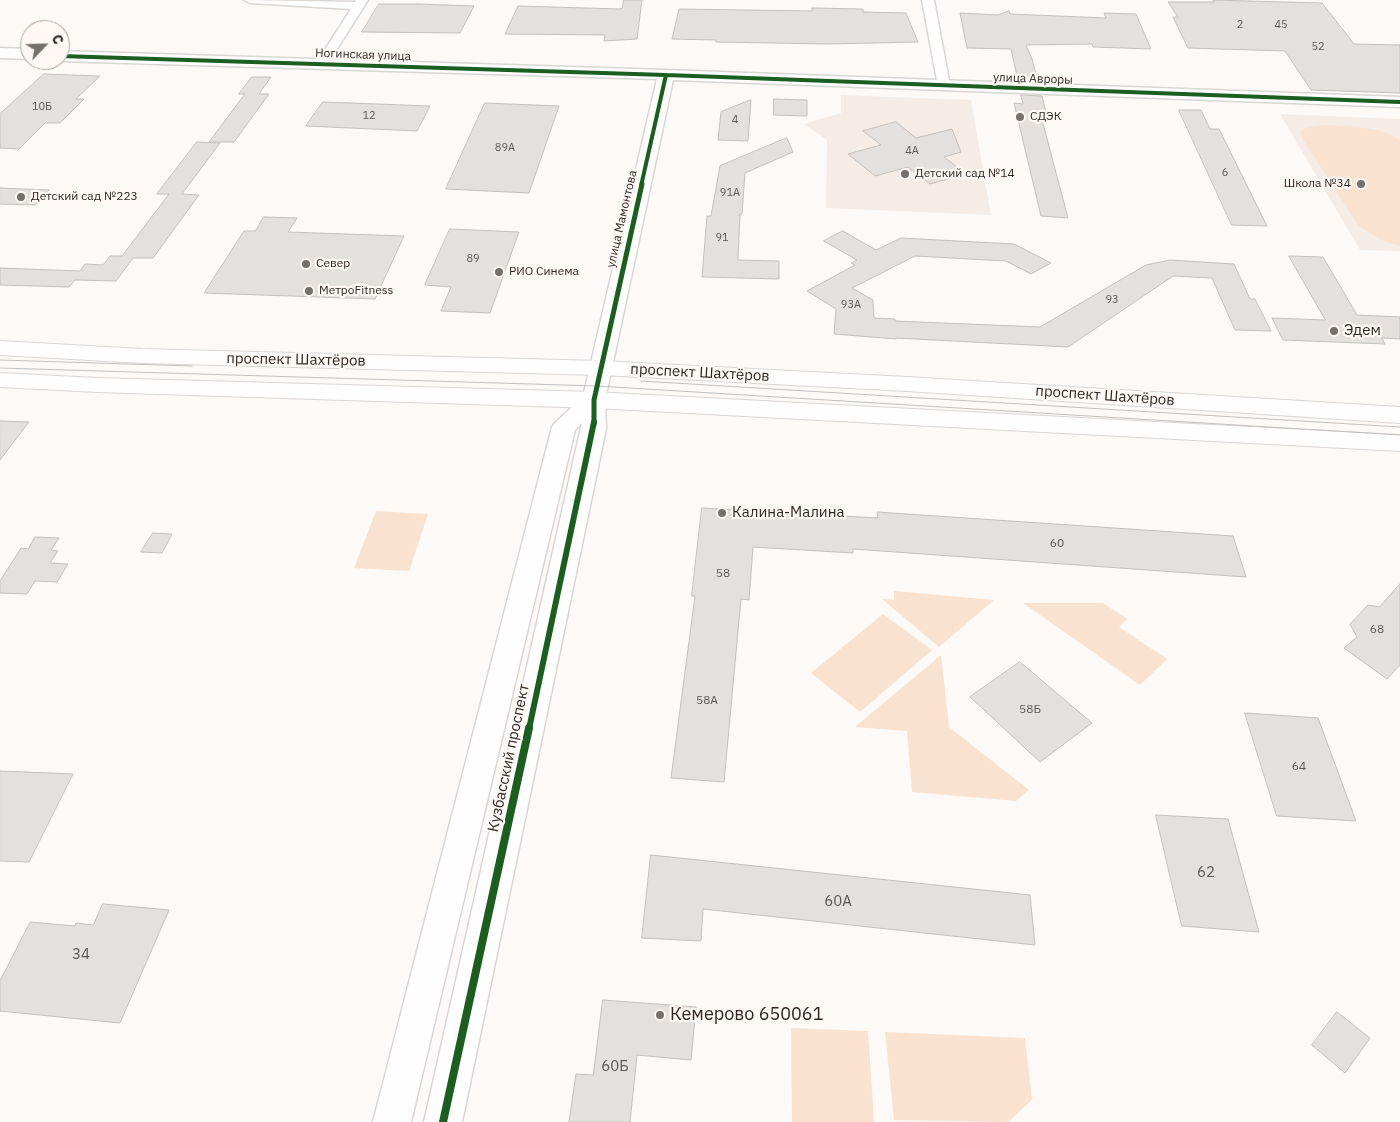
<!DOCTYPE html>
<html>
<head>
<meta charset="utf-8">
<style>
  body { margin:0 }
  #map { position:relative; width:1400px; height:1122px; overflow:hidden; background:#fcf9f7; font-family:"IBM Plex Sans",sans-serif }
  canvas { display:block }
  .north { position:absolute; left:20px; top:20px; width:50px; height:50px; box-sizing:border-box; background:#fff8f4; border:1px solid #aaa4a1; border-radius:50%; rotate:66deg; font-size:14px; font-weight:700; line-height:20px; text-align:center; color:#2b2724 }
  .north::after { content:''; display:block; margin:auto; width:18px; height:22px; background:#74706e; clip-path:polygon(50% 0,100% 100%,50% 72%,0 100%) }
</style>
</head>
<body>
<div id="map">
<canvas width="1400" height="1122"></canvas>
<div class="north">С</div>
</div>
<script>
const ctx = document.querySelector('canvas').getContext('2d');
ctx.lineJoin = 'round';
function fillPath(path, color) { ctx.fillStyle = color; ctx.fill(path, 'evenodd'); }
function stroke(path, color, width, dash) { ctx.strokeStyle = color; ctx.lineWidth = width; ctx.lineCap = dash ? 'butt' : 'round'; ctx.setLineDash(dash || []); ctx.stroke(path); }
function write(font, color, halo, rows, align = 'center') {
  ctx.font = font + ' "IBM Plex Sans",sans-serif'; ctx.lineWidth = 4.5; ctx.setLineDash([]); ctx.textBaseline = 'middle'; ctx.strokeStyle = halo; ctx.fillStyle = color; for (const [text, x, y, turn = 0] of rows) {
    ctx.save(); ctx.translate(x, y); ctx.rotate((+turn || 0) * Math.PI / 180); ctx.textAlign = isNaN(turn) ? turn : align; if (halo) ctx.strokeText(text, 0, 0); ctx.fillText(text, 0, 0); ctx.restore();
  }
}
const built = new Path2D(`
  M841 95 971 100 991 215 826 208 827 140 804 124 841 113Z
  M1280 114 1400 119V251L1360 250Z`);
const green = new Path2D(`
  M1327 125C1351 127 1380 126 1400 140V246L1381 240 1358 225 1302 138 1301 130 1309 127Z
  M376 511 428 514 409 571 354 568Z
  M894 591 994 600 939 647 882 599 894 600Z
  M1023 603H1103L1127 619 1119 627 1167 659 1140 685Z
  M883 614 932 650 860 712 811 673Z
  M941 655 949 727 1029 790 1016 801 912 792 907 731 855 727Z
  M791 1028 868 1031 874 1122H792Z
  M885 1032 1025 1038 1032 1100 1008 1122 894 1120Z`);
const building = new Path2D(`
  M624 0H642L637 39 604 41 605 35 505 34 518 6 620 9 622 8Z
  M1213 0 1322 3 1354 44 1400 45V93L1311 90 1285 51 1188 48 1173 17H1178L1168 2H1214Z
  M379 4H419L474 6 460 33 362 32Z
  M812 8 863 9V12L906 13 918 42 828 44 716 42V40L672 39 679 9 812 11Z
  M1009 11 1010 14 1106 18 1104 13 1136 14 1151 49 1093 47 1092 44 1026 45 1032 59 1038 82 1018 81 1011 49 967 48 960 13 998 15Z
  M44 74 100 76 76 99H84L60 123H45L19 149 0 148V114Z
  M252 77H271L259 94H269L234 142H209L245 94H239Z
  M1021 95 1042 96 1047 116H1041L1068 218 1041 216 1014 103 1023 104Z
  M774 99 807 100V116L774 115Z
  M751 100 748 141 718 140 721 112Z
  M323 102 430 106 417 131 306 126Z
  M485 103 559 106 529 193 446 189Z
  M1179 110H1201L1210 129H1219L1267 226 1232 225Z
  M896 122 916 138 952 129 961 152 944 157 966 174 930 184 908 167 875 176 848 154 881 145 863 131Z
  M787 138 793 152 745 173 742 214H740L738 260 779 261V279L702 277 707 216H711L720 166Z
  M197 142 220 143 182 194 199 195 153 258H133L116 281 75 280 69 287 0 285V268L80 271 85 264 103 265 110 256H122L169 194H157Z
  M0 188 49 190 35 205 0 204Z
  M264 217 297 218 288 232 404 236 375 299 204 293 244 231H255Z
  M450 229 519 232 490 313 441 311 451 287 425 285Z
  M843 231 876 250 901 238 1014 244 1051 263 1031 274 1006 261 915 256 852 288 873 300 874 318 895 319V321L1040 327 1146 265 1170 260 1234 264 1250 299H1255L1271 331 1235 330 1212 278 1173 276 1068 347 896 338V339L834 334 836 309 807 291 855 265 851 263 857 260 824 241Z
  M1289 256 1323 257 1357 315 1400 317V339L1382 338 1385 344 1283 340 1272 318 1325 320Z
  M0 421 29 422 0 460Z
  M702 508 878 518 877 512 1233 536 1246 577 853 549V553L753 547 749 600 741 599 724 782 671 778 695 596H692Z
  M153 533 172 534 162 553 141 552Z
  M35 537 59 538 51 550 58 551 50 563 68 564 57 582 35 581 27 594 0 593V581L21 548 28 549Z
  M1400 584V665L1387 679 1344 648 1357 637 1350 624 1368 605 1379 607Z
  M1020 662 1092 723 1040 762 970 697Z
  M1245 713 1318 718 1356 821 1277 816Z
  M0 771 73 774 29 862 0 861Z
  M1156 815 1228 819 1259 932 1182 926Z
  M651 855 1030 895 1035 945 703 909 701 941 642 938Z
  M103 904 169 910 120 1023 0 1011V981L30 922 75 926 76 923 93 925Z
  M603 1000 696 1007 691 1060 637 1055 630 1122H569L576 1074 593 1075Z
  M1337 1012 1370 1038 1345 1073 1312 1045Z`);
const minor = new Path2D(`
  M244 0 355 2 356 0H368L327 65 321 69 315 65 351 9 250 3Z
  M922 0H934L950 86 949 89 944 90 938 86Z`);
const tertiary = new Path2D(`
  M0 48 30 49V59L0 58Z
  M60 51 666 70 1400 97V107L673 80 605 400 606 429 462 1122H424L582 423 575 430 411 1122H373L552 427 556 422 583 397 657 79 60 61 58 60H60Z`);
const primary = new Path2D(`
  M0 341 142 349 601 361 907 377 1400 407V423L907 391 601 375 142 363 0 355Z
  M0 373 97 378 594 392 1400 435V451L594 408 97 392 0 387Z`);
const tram = new Path2D(`
  M0 360 192 366
  M0 368 597 386 1400 435
  M641 381 1400 427`);
const cyclewayFar3 = new Path2D(`
  M60 56 666 75 1400 102
  M641 186 666 75`);
const cyclewayFar2 = new Path2D(`
  M594 424V400L642 184`);
const cyclewayFar1 = new Path2D(`
  M529 729 594 422`);
const cycleway = new Path2D(`
  M443 1122 529 728`);
const markers = [
  [1020,117,5,"#74706e"],
  [905,174,5,"#74706e"],
  [1361,184,5,"#74706e"],
  [21,197,5,"#74706e"],
  [306,264,5,"#74706e"],
  [499,272,5,"#74706e"],
  [309,291,5,"#74706e"],
  [1334,331,5,"#74706e"],
  [722,513,5,"#74706e"],
  [660,1015,5,"#74706e"]
];
const farNumbernames = [
  ["2",1240,25],
  ["45",1281,25],
  ["52",1318,47],
  ["10Б",42,107],
  ["12",369,116],
  ["4",735,120],
  ["89А",505,148],
  ["4А",912,151],
  ["6",1225,173],
  ["91А",730,193],
  ["91",722,238],
  ["89",473,259],
  ["93",1112,300],
  ["93А",851,305]
];
const farStreetnames = [
  ["Ногинская улица",363,55,2],
  ["улица Авроры",1033,79,2],
  ["улица Мамонтова",622,219,-77]
];
const farPoinames = [
  ["СДЭК",1030,117],
  ["Детский сад №14",915,174],
  ["Школа №34",1351,184,"right"],
  ["Детский сад №223",31,197],
  ["Север",316,264],
  ["РИО Синема",509,272],
  ["МетроFitness",319,291]
];
const numberNames = [
  ["60",1057,544],
  ["58",723,574],
  ["68",1377,630],
  ["58А",707,701],
  ["58Б",1030,710],
  ["64",1299,767]
];
const poiNames = [
  ["Эдем",1344,331],
  ["Калина-Малина",732,513]
];
const streetNames = [
  ["проспект Шахтёров",296,360,1],
  ["проспект Шахтёров",700,373,3],
  ["проспект Шахтёров",1105,396,4],
  ["Кузбасский проспект",509,758,-78]
];
const nearNumbernames = [
  ["62",1206,873],
  ["60А",838,902],
  ["34",81,955],
  ["60Б",615,1067]
];
const nearPoinames = [
  ["Кемерово 650061",670,1015]
];
fillPath(built, '#f5ece6');
fillPath(green, '#fae2d0');
fillPath(building, '#e4e0de');
stroke(building, '#c3c0be', 1);
stroke(minor, '#d9d6d4', 3);
stroke(tertiary, '#d9d6d4', 3);
stroke(primary, '#d9d6d4', 2);
fillPath(minor, '#fffefe');
fillPath(tertiary, '#fffefe');
fillPath(primary, '#fffefe');
stroke(tram, '#c1c0c0', 1);
stroke(cyclewayFar3, '#1b5e20', 4);
stroke(cyclewayFar2, '#1b5e20', 5);
stroke(cyclewayFar1, '#1b5e20', 6);
stroke(cycleway, '#1b5e20', 8);
for (const [x, y, r, color] of markers) { const dot = new Path2D(); dot.arc(x, y, r, 0, 2 * Math.PI); ctx.fillStyle = color; ctx.fill(dot); stroke(dot, '#fff8f4', 2); }
write('11px', '#5b5754', null, farNumbernames);
write('12px', '#2b2724', '#fff8f4', farStreetnames);
write('12px', '#2b2724', '#fff8f4', farPoinames, 'left');
write('12px', '#5b5754', null, numberNames);
write('15px', '#2b2724', '#fff8f4', poiNames, 'left');
write('15px', '#2b2724', '#fff8f4', streetNames);
write('15px', '#5b5754', null, nearNumbernames);
write('18px', '#2b2724', '#fff8f4', nearPoinames, 'left');
</script>
</body>
</html>
